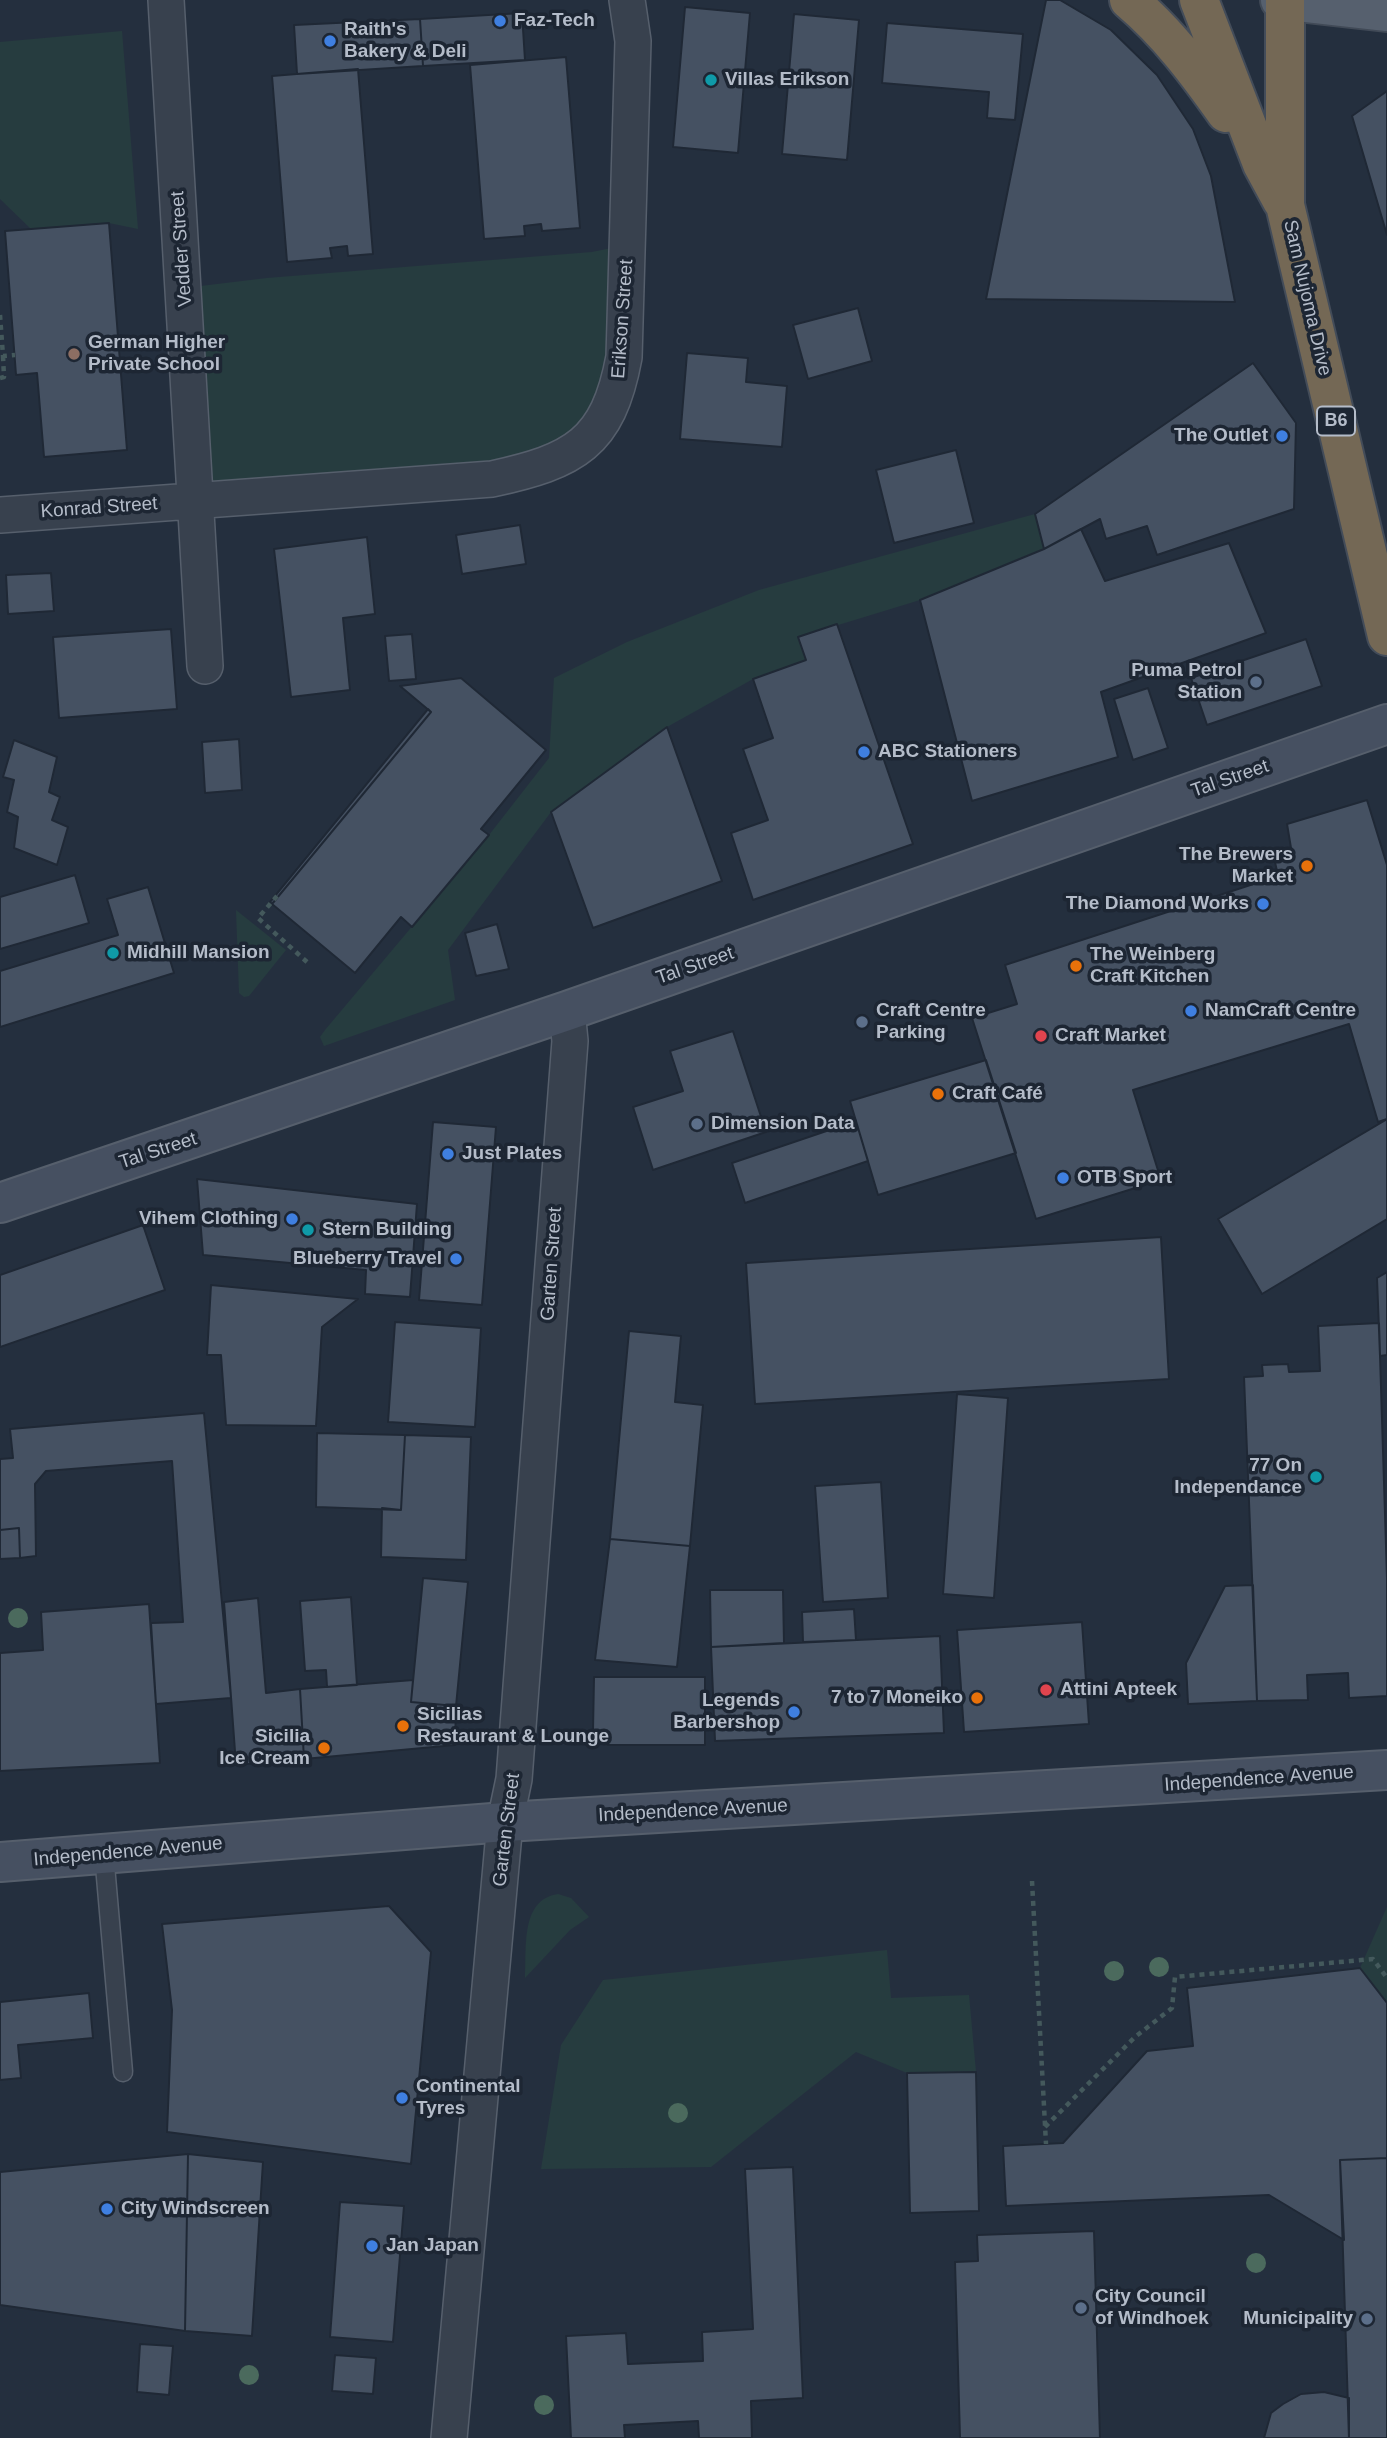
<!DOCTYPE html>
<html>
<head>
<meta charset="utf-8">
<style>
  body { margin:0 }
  canvas { display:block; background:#242f3e }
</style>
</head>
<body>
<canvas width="1387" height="2438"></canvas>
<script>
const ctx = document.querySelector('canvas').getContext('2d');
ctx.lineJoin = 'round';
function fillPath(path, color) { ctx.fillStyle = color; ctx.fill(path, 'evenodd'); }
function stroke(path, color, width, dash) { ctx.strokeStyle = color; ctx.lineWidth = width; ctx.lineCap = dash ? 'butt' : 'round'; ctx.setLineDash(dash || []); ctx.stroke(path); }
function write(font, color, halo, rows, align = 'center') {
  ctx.font = font + ' Arial,sans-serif'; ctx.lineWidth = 7; ctx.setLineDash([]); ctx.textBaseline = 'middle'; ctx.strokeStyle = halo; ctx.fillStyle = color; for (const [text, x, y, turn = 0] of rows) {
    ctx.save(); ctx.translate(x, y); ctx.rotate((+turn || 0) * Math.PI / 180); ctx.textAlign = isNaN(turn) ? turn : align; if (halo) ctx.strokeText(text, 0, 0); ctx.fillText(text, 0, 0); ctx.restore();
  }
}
const green = new Path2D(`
  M122 31 138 229 109 223 31 229 0 199V42Z
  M627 245 618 392 534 470 198 500 184 288 267 278 592 252Z
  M1035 514 1044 549 920 600 799 637 806 660 753 679 667 727 551 812 448 950 455 1000 324 1046 320 1037 325 1030 489 835 549 758 554 678 627 642 759 590Z
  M236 910 286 950 249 996 244 997 239 993Z
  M558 1894 571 1898 589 1917 570 1930 525 1978C527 1947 520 1900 558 1894Z
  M1387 1907V2003L1360 1968Z
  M887 1950 891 1998 969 1995 976 2072 907 2073 856 2052 711 2167 541 2169 561 2045 603 1980Z`);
const building = new Path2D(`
  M1046 0H1060L1111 30 1157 75 1193 129 1211 176 1235 302 986 299Z
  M685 7 750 13 738 153 673 147Z
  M522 13 525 60 423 66 420 19Z
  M794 14 859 20 847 160 782 154Z
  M420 19 423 66 297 74 294 25Z
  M887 23 1023 34 1015 120 987 118 989 92 882 83Z
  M566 57 580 228 542 231 541 224 524 226 525 236 484 239 470 65Z
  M358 69 373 254 348 256 347 246 330 248 332 258 287 262 272 76Z
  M1387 91V235L1352 116Z
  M109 223 127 450 44 457 37 373 16 375 5 231Z
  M858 308 872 361 808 379 793 325Z
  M687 353 748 358 746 382 787 386 782 447 680 439Z
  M1253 363 1296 423 1294 509 1157 555 1147 526 1106 539 1100 519 1044 549 1035 514Z
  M956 450 974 523 894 543 876 470Z
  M520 525 526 564 462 574 456 535Z
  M1081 529 1105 581 1229 543 1266 633 1101 692 1118 757 972 801 920 600 1044 549Z
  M367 537 375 614 343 618 350 690 291 697 274 549Z
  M51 573 54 611 8 614 6 575Z
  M837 624 913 844 753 900 731 833 768 820 743 749 773 738 753 679 806 660 798 637Z
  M171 629 177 709 59 718 53 637Z
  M412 634 416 679 389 681 385 636Z
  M1306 639 1322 686 1207 725 1191 678Z
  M461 678 546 750 481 829 489 835 412 927 401 917 355 973 272 904 431 712 400 686Z
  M1148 688 1168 748 1133 760 1114 699Z
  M428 709 431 712 272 904 270 902Z
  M667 727 722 881 593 928 551 812Z
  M239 739 242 790 205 793 202 742Z
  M14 740 57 757 49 792 60 797 52 820 68 827 57 865 14 848 18 817 7 812 14 780 3 777Z
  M1367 800 1387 865V1119L1378 1122 1349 1024 1133 1090 1161 1180 1036 1219 972 1018 1017 1004 1005 965 1278 876 1273 853 1291 848 1287 824Z
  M75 875 89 923 0 949V897Z
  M148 887 174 973 0 1027V971L118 935 107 899Z
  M497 924 509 969 476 976 465 933Z
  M733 1031 766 1132 653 1170 633 1107 683 1091 670 1051Z
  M986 1060 1016 1153 878 1195 850 1101Z
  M1387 1119V1219L1262 1294 1218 1219Z
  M856 1121 868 1161 745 1203 732 1163Z
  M433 1122 496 1127 482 1305 419 1300Z
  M197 1179 417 1204 410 1297 365 1294 366 1270 203 1255Z
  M143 1225 165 1290 0 1347V1275Z
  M1161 1237 1169 1379 755 1404 746 1263Z
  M1387 1272V1355L1380 1356 1377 1278Z
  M211 1285 358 1299 322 1327 316 1426 226 1425 221 1355H207Z
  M395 1322 481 1328 475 1427 388 1422Z
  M1379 1323 1387 1578V1696L1349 1698 1348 1673 1307 1675 1308 1700 1257 1701 1244 1377 1263 1376 1262 1365 1288 1364 1289 1372 1320 1371 1318 1326Z
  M629 1331 681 1336 675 1402 703 1405 690 1546 610 1539Z
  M957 1394 1008 1398 994 1598 943 1594Z
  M204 1413 231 1698 156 1704 151 1623 183 1622 172 1461 46 1471 35 1484 36 1556 20 1558 19 1528 0 1530V1459L13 1458 10 1429Z
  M317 1433 405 1435 401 1510 316 1507Z
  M405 1435 471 1437 466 1560 381 1557 382 1508 401 1510Z
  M881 1482 888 1598 823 1602 815 1486Z
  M19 1528 20 1558 0 1559V1530Z
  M610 1539 690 1546 677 1667 595 1660Z
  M423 1578 468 1582 456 1706 411 1702Z
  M1253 1585 1257 1701 1188 1704 1186 1663 1225 1586Z
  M710 1590H783L784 1643 711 1647Z
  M351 1597 357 1685 327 1687 326 1670 305 1671 300 1601Z
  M258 1598 266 1693 300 1689 304 1759 236 1765 224 1602Z
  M149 1604 160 1763 0 1771V1653L43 1650 41 1612Z
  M854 1609 856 1640 803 1642 802 1612Z
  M1082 1622 1089 1724 964 1732 957 1630Z
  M940 1636 944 1733 715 1741 711 1647Z
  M594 1677H705V1745H608L593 1730Z
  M413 1680 411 1702 456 1706 455 1745 304 1759 300 1689Z
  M389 1906 431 1952 411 2164 167 2132 172 2010 162 1924Z
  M1360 1968 1387 2003V2158L1340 2160 1344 2240 1269 2195 1006 2206 1003 2146 1063 2143 1147 2051 1193 2046 1187 1988Z
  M89 1993 93 2038 18 2045 21 2078 0 2080V2002Z
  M976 2072 979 2211 910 2213 907 2073Z
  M188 2154 263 2162 252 2336 185 2331Z
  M188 2154 185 2331 0 2305V2172Z
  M1387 2158V2438H1349L1340 2160Z
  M793 2167 803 2398 751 2401 752 2438H699L698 2421 624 2425 625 2438H571L566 2336 626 2333 628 2364 703 2361 702 2332 753 2329 745 2169Z
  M340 2202 404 2206 393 2342 330 2337Z
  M1094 2231 1100 2438H960L955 2262 978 2261 977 2235Z
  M140 2344 173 2346 169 2395 137 2392Z
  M335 2355 376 2358 373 2394 332 2391Z
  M1324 2392 1349 2398V2438H1264L1271 2413 1283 2404 1301 2394Z`);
const path = new Path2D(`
  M0 315 3 356 15 355
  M0 378 4 377 3 356
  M277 896 258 918 307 962
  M1032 1881 1046 2144
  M1045 2127 1135 2037 1172 2008 1175 1977 1373 1959 1387 1978`);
const lane = new Path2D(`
  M104 1854 123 2072`);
const street = new Path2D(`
  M166 0 205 666
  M0 515 492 479C574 461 608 444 624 357L633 41 627 0
  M449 2438 505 1822 514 1779 570 1041 567 1011`);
const secondary = new Path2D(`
  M0 1203 567 1011 1387 724
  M0 1862 505 1822 1387 1770`);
const primary = new Path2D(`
  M1280 0 1387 12`);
const highway = new Path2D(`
  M1129 0C1168 33 1197 72 1226 113
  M1199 0 1262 164 1282 201
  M1285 0V205L1387 636`);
const trees = [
  [18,1618],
  [1159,1967],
  [1114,1971],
  [678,2113],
  [1256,2263],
  [249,2375],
  [544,2405]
];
const markers = [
  [500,21,7,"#3f7fe0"],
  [330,41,7,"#3f7fe0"],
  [711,80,7,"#0f9aa8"],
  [74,354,7,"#8d6e63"],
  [1282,436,7,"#3f7fe0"],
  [1256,682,7,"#5c6f8a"],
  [864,752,7,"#3f7fe0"],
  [1307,866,7,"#e8710a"],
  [1263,904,7,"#3f7fe0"],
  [113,953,7,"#0f9aa8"],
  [1076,966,7,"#e8710a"],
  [1191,1011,7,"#3f7fe0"],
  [862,1022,7,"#5c6f8a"],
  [1041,1036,7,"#e0444e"],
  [938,1094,7,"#e8710a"],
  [697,1124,7,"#5c6f8a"],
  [448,1154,7,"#3f7fe0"],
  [1063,1178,7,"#3f7fe0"],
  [292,1219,7,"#3f7fe0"],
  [308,1230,7,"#0f9aa8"],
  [456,1259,7,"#3f7fe0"],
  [1316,1477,7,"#0f9aa8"],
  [1046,1690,7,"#e0444e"],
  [977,1698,7,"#e8710a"],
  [794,1712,7,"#3f7fe0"],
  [403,1726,7,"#e8710a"],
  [324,1748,7,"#e8710a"],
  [402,2098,7,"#3f7fe0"],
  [107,2209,7,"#3f7fe0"],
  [372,2246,7,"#3f7fe0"],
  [1081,2308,7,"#5c6f8a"],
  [1367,2319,7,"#5c6f8a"]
];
const shields = [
  [1336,421,38]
];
const shieldNames = [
  ["B6",1336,421]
];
const poiNames = [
  ["Faz-Tech",514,21],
  ["Raith's",344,30],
  ["Bakery & Deli",344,52],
  ["Villas Erikson",725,80],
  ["German Higher",88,343],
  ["Private School",88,365],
  ["The Outlet",1268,436,"right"],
  ["Puma Petrol",1242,671,"right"],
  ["Station",1242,693,"right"],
  ["ABC Stationers",878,752],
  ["The Brewers",1293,855,"right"],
  ["Market",1293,877,"right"],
  ["The Diamond Works",1249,904,"right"],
  ["Midhill Mansion",127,953],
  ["The Weinberg",1090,955],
  ["Craft Kitchen",1090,977],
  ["Craft Centre",876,1011],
  ["Parking",876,1033],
  ["NamCraft Centre",1205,1011],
  ["Craft Market",1055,1036],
  ["Craft Café",952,1094],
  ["Dimension Data",711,1124],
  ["Just Plates",462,1154],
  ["OTB Sport",1077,1178],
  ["Vihem Clothing",278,1219,"right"],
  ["Stern Building",322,1230],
  ["Blueberry Travel",442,1259,"right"],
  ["77 On",1302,1466,"right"],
  ["Independance",1302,1488,"right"],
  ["Attini Apteek",1060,1690],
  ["7 to 7 Moneiko",963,1698,"right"],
  ["Legends",780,1701,"right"],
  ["Barbershop",780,1723,"right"],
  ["Sicilias",417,1715],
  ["Restaurant & Lounge",417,1737],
  ["Sicilia",310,1737,"right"],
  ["Ice Cream",310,1759,"right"],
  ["Continental",416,2087],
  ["Tyres",416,2109],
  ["City Windscreen",121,2209],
  ["Jan Japan",386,2246],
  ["City Council",1095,2297],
  ["of Windhoek",1095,2319],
  ["Municipality",1353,2319,"right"]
];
const streetNames = [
  ["Vedder Street",182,249,-94],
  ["Sam Nujoma Drive",1307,298,77],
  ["Erikson Street",623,319,-86],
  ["Konrad Street",99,508,-4],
  ["Tal Street",1230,779,-19],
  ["Tal Street",695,966,-19],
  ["Tal Street",158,1151,-18],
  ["Garten Street",552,1264,-86],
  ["Independence Avenue",1259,1779,-4],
  ["Independence Avenue",693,1811,-3],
  ["Garten Street",507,1830,-83],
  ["Independence Avenue",128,1852,-5]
];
fillPath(green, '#263c3f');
fillPath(building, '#455162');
stroke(building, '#1f2835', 2);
stroke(lane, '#565f6c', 21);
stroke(street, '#565f6c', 38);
stroke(secondary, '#565f6c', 42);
stroke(primary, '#414a57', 42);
stroke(highway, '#434c59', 42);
stroke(path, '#44595c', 4.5, [5, 5]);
stroke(lane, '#38414e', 18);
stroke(street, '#38414e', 35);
stroke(secondary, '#465061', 38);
stroke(primary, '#56606e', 38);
stroke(highway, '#746855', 38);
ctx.fillStyle = '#4b6a5d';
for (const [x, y] of trees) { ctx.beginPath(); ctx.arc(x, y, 10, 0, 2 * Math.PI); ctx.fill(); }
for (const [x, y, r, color] of markers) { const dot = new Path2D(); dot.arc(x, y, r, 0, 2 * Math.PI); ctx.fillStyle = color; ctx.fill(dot); stroke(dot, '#1d2633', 2.5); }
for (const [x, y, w] of shields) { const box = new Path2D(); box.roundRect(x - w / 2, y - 14.5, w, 29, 5); ctx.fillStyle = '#1d2633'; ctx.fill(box); stroke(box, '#b4bcc9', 2); }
write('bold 18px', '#b4bcc9', null, shieldNames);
write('bold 19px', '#b4bcc9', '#1d2633', poiNames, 'left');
write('19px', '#b4bcc9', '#1d2633', streetNames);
</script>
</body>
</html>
